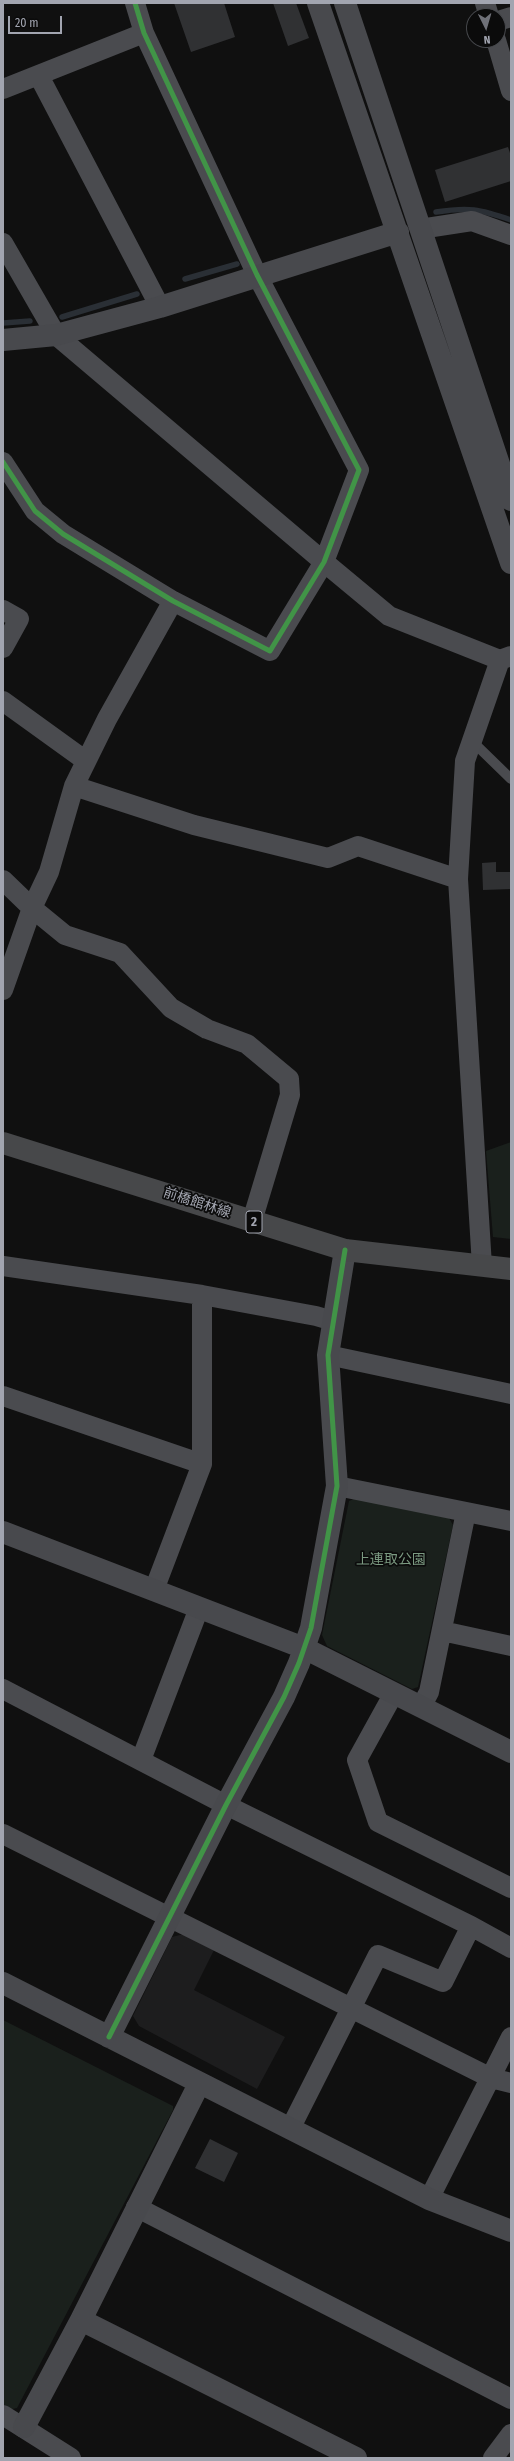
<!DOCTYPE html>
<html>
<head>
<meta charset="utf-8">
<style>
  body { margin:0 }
  #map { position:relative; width:514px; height:2461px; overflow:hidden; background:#101010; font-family:"Fira Sans Condensed",sans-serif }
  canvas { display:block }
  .frame { position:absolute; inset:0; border:4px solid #a2a5b0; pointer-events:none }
  .north { position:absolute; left:466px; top:8px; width:40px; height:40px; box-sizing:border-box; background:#0b0b0b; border:1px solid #47494d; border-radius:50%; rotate:175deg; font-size:11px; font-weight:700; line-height:16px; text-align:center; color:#a2a5b0 }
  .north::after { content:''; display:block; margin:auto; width:14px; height:18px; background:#6f7178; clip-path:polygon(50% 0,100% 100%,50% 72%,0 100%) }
  .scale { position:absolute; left:8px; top:16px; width:54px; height:18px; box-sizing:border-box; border:2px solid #a2a5b0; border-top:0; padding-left:5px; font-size:12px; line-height:14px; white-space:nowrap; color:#a2a5b0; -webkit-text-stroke:3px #0b0b0b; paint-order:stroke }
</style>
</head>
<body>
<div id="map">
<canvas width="514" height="2461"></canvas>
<div class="frame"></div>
<div class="north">N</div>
<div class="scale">20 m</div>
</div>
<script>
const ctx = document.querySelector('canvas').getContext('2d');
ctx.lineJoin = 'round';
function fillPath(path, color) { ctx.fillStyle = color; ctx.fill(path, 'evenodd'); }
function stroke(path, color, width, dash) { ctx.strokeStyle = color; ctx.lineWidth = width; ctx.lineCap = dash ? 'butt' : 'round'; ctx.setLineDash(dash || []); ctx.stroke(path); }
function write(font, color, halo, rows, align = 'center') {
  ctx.font = font + ' "Fira Sans Condensed","Noto Sans JP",sans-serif'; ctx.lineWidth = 3.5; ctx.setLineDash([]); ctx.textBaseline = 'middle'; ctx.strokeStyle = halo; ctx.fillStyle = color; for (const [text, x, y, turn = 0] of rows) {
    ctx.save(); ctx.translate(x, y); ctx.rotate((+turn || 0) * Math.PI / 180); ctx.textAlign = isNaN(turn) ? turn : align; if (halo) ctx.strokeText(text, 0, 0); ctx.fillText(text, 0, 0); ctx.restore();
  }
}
const built = new Path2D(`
  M184 1934 215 1948 194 1990 285 2037 257 2089 139 2026 133 2016 172 1937Z`);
const green = new Path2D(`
  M511 1142V1239L493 1237 486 1151Z
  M356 1498 449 1518 453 1525 418 1687 412 1689 327 1646 322 1635 349 1501Z
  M3 2020 173 2106V2110L17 2408 8 2410 3 2407Z`);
const stream = new Path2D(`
  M436 212C469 207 479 209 511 220
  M185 279 237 264
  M62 317 137 294
  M3 323 30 321`);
const building = new Path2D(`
  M174 3H224L235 37 191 52Z
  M273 3H296L309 38 288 46Z
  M508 147 511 156V181L445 202 435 170Z
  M496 862V872H511V889L483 890 482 863Z
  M210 2139 238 2153 224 2182 195 2168Z`);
const lane = new Path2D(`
  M472 741 511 779`);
const street = new Path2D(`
  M485 3 489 16
  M498 21 511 17
  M496 40 511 91
  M39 76 160 307
  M3 89 144 33
  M420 229 472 221 511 235
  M3 243 56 335 324 562 389 616 500 660 511 656
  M3 462 35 511 63 534 173 601 270 651 324 562 359 470 257 275 144 33 135 3
  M3 610 19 619 3 648
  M3 701 86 761
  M74 786 194 825 328 858 358 846 458 879
  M3 880 32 908 65 935 120 953 171 1008 207 1029 247 1044 289 1079 290 1095 252 1221
  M3 990 32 908 49 872 74 786 107 719 173 601
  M3 1266 202 1295 316 1316 333 1321
  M482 1266 458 879 465 761 500 660
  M328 1355 511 1394
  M3 1396 202 1464
  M337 1486 511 1521
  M154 1590 202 1464V1295
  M442 1631 511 1646
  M3 1689 226 1805 471 1926 511 1948
  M394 1693 357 1760 378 1822 511 1888
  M421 1707 429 1692 466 1512
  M141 1760 199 1608
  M3 1834 491 2078 511 2083
  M290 2129 378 1955 443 1982 471 1926
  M429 2199 511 2037
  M136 2207 511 2399
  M3 2415 71 2458
  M493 2458 511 2434`);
const secondary = new Path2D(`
  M318 3 511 563
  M345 3 511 500
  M3 340 56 335 160 307 398 232
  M3 1532 304 1648 511 1752
  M3 1983 429 2199 511 2231
  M109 2037 226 1805 284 1697 299 1663 311 1628 337 1486 328 1355 345 1250
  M81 2320 356 2458
  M24 2427 81 2320 199 2084`);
const primary = new Path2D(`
  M3 1143 345 1250 511 1269`);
const cycleway = new Path2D(`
  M3 462 35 511 63 534 173 601 270 651 324 562 359 470 257 275 144 33 135 3
  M109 2037 226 1805 284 1697 299 1663 311 1628 337 1486 328 1355 345 1250`);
const shields = [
  [254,1222,16]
];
const shieldNames = [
  ["2",254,1222]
];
const streetNames = [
  ["前橋館林線",197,1203,18]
];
const parkNames = [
  ["上連取公園",391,1560]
];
fillPath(built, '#1d1d1e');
fillPath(green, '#1a201c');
stroke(stream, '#2a2f35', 5.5);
fillPath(building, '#303133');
stroke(lane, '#4a4b4f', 10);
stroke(street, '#4a4b4f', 20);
stroke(secondary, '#48494d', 22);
stroke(primary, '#47484a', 22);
stroke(cycleway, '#419447', 5);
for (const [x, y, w] of shields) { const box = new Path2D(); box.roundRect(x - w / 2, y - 11, w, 22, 3); ctx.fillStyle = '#0b0b0b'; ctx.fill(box); stroke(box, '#a2a5b0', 1); }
write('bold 13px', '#a2a5b0', null, shieldNames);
write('14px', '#a2a5b0', '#0b0b0b', streetNames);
write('14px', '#7b9981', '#0b0b0b', parkNames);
</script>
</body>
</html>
